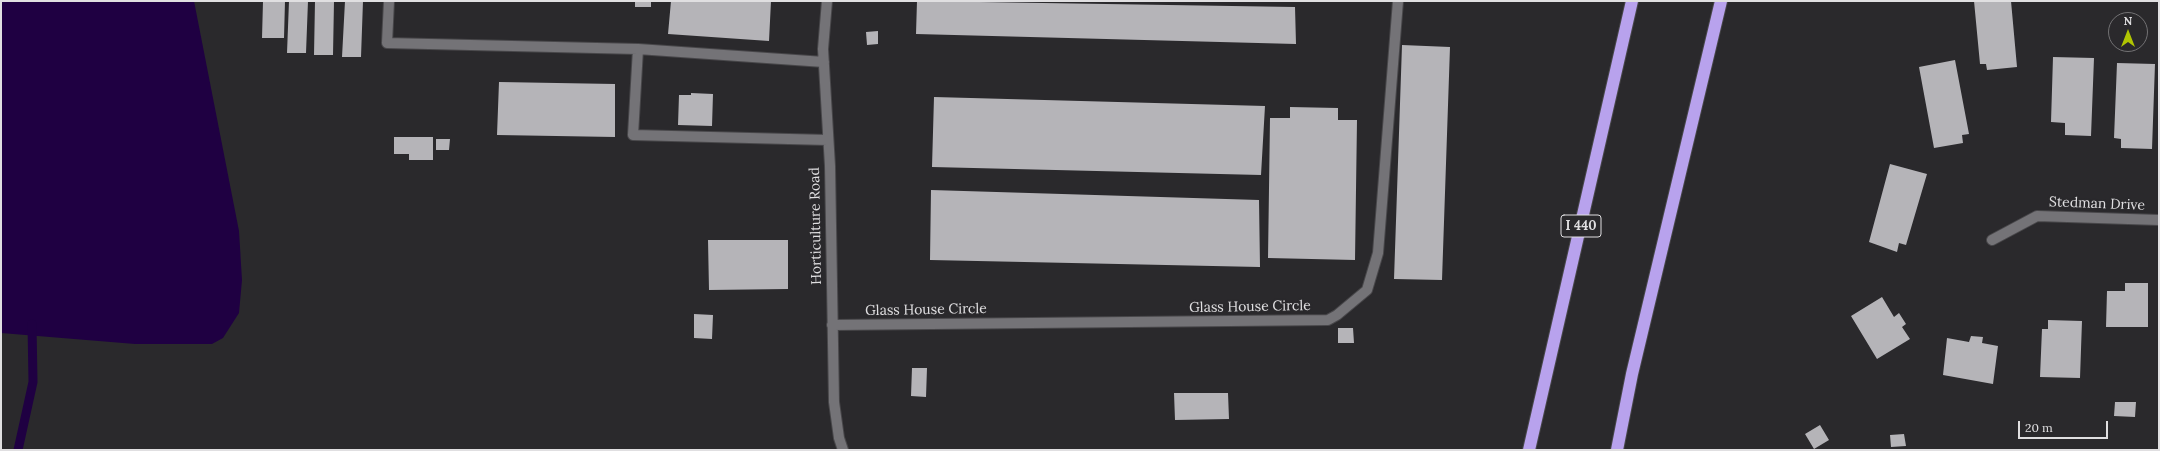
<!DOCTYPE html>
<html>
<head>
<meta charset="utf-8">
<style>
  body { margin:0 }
  #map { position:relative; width:2160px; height:451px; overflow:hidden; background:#2a292c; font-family:Lora,serif }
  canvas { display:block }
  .frame { position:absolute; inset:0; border:2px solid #e0dfe1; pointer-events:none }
  .north { position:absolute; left:2108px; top:12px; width:40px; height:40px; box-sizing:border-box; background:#2a292c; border:1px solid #737274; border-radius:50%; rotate:0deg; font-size:11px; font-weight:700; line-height:16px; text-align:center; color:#e0dfe1 }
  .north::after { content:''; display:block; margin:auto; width:14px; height:18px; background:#b0c502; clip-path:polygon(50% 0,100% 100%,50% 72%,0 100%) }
  .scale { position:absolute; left:2018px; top:421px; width:90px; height:18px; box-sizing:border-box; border:2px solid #e0dfe1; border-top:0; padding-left:5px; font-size:12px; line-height:14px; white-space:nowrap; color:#e0dfe1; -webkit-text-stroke:3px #2a292c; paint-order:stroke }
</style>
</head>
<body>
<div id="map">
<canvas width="2160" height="451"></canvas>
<div class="frame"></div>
<div class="north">N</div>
<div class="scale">20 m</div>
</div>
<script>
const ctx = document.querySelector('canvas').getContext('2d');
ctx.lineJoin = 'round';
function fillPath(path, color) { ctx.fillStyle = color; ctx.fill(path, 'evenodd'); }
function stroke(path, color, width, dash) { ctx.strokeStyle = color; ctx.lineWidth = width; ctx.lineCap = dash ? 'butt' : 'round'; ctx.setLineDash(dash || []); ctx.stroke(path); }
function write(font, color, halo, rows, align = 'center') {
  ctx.font = font + ' Lora,serif'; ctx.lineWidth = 4; ctx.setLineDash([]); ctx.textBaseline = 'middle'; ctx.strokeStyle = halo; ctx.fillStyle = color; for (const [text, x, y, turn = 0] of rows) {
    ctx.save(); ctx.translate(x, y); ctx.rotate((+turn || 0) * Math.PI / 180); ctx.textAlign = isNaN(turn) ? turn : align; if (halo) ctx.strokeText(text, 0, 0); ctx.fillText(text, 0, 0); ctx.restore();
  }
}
const water = new Path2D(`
  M1 1H194L239 231 242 280 239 313 223 338 212 344H135L1 333Z`);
const stream = new Path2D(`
  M18 450 33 382 32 324`);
const building = new Path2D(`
  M263 1H285L284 38H262Z
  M289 1H308L306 53H287Z
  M315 1H334L333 55H314Z
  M345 1H363L361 57H342Z
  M635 1H651V7H635Z
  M671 1H771L769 41 668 34Z
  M917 1 1295 7 1296 44 916 34Z
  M1974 1H2011L2017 67 1987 70 1986 64H1980Z
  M878 31V44L867 45 866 32Z
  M1402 45 1450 47 1442 280 1394 279Z
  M2053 57 2094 58 2091 136 2065 135V123L2051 122Z
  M1955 60 1969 134 1962 135 1963 143 1934 148 1919 67Z
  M2117 63 2155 64 2152 149 2121 148V139L2114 138Z
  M499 82 615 84V137L497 135Z
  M691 93 713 94 712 126 678 125 679 95H691Z
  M934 97 1265 106 1261 175 932 167Z
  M1290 107 1338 108V120H1357L1355 260 1268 258 1270 118H1290Z
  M394 137H433V160H409V154H394Z
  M436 139H450L449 150H436Z
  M1890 164 1927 174 1906 245 1899 243 1897 252 1869 242Z
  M931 190 1259 200 1260 267 930 260Z
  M708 240H788V289L709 290Z
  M2125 283H2148V327H2106L2107 291H2125Z
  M1882 297 1894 317 1899 313 1906 324 1902 327 1910 339 1877 359 1851 316Z
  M694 314 713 315 712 339 694 338Z
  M2048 320 2082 321 2080 378 2040 377 2042 329H2048Z
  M1338 328H1353L1354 343H1338Z
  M1971 336 1983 337 1982 343 1998 346 1993 384 1943 375 1947 338 1969 342Z
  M912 368H927L926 397 911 396Z
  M1174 393H1228L1229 419 1175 420Z
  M2115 402H2136L2135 417 2114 416Z
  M1820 425 1829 440 1814 449 1805 434Z
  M1904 434 1906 446 1891 447 1890 435Z`);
const service = new Path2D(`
  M389 1 387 43 638 49 824 62
  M827 1 823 49 830 166 834 402 839 438 843 450
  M638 49 633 135 828 140
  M832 325 1328 320 1337 315 1367 290 1378 253 1398 1`);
const minor = new Path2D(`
  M1992 240 2037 216 2159 220`);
const motorway = new Path2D(`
  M1529 450 1632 1
  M1617 450 1632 374 1721 1`);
const shields = [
  [1581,226,40]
];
const shieldNames = [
  ["I 440",1581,226]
];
const streetNames = [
  ["Stedman Drive",2097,204,2],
  ["Horticulture Road",816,226,-91],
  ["Glass House Circle",1250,307,-1],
  ["Glass House Circle",926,310,-1]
];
fillPath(water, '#1f0042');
stroke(stream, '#1f0042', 9);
fillPath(building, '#b5b4b8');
stroke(service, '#48474a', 12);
stroke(minor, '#48474a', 12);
stroke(motorway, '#48474a', 14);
stroke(service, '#747377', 10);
stroke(minor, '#747377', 10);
stroke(motorway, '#b8a2ed', 12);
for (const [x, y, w] of shields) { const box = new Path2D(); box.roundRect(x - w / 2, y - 11, w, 22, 3); ctx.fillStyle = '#2a292c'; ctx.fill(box); stroke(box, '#e0dfe1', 1); }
write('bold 13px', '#e0dfe1', null, shieldNames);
write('14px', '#e0dfe1', '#2a292c', streetNames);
</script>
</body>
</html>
